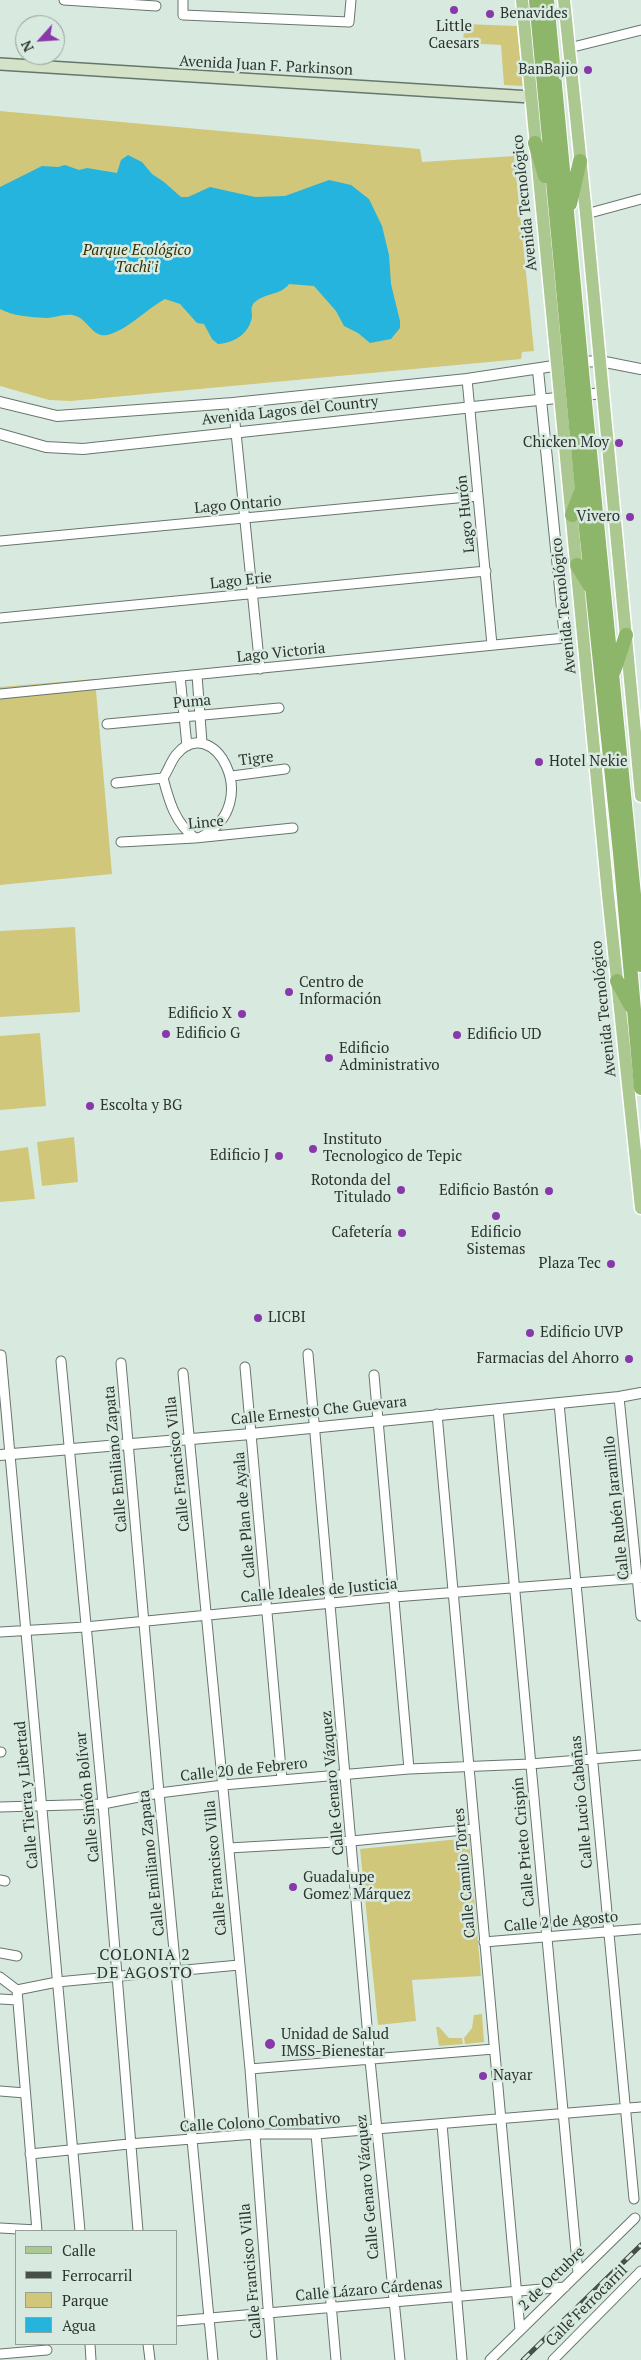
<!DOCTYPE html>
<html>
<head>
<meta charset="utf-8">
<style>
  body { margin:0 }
  #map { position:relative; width:641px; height:2360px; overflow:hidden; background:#d8eae0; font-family:"PT Serif",serif }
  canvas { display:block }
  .legend { position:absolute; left:15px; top:2230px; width:162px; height:115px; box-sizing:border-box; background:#d8eae0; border:1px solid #93a199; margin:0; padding:6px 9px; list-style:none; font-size:15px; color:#2c332f }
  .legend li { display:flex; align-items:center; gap:10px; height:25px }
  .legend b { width:25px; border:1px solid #93a199 }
  .north { position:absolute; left:15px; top:15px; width:50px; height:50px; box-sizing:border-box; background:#d8eae0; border:1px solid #93a199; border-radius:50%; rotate:244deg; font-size:14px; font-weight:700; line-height:20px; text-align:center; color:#2c332f }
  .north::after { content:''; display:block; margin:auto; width:18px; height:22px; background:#8839a9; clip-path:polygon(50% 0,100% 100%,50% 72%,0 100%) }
</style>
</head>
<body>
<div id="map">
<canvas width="641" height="2360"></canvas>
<ul class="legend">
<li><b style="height:6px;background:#aac88f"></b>Calle</li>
<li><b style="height:6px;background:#464f4a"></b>Ferrocarril</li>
<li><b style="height:14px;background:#d0c77b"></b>Parque</li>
<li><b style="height:14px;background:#24b4dd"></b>Agua</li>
</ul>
<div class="north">N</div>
</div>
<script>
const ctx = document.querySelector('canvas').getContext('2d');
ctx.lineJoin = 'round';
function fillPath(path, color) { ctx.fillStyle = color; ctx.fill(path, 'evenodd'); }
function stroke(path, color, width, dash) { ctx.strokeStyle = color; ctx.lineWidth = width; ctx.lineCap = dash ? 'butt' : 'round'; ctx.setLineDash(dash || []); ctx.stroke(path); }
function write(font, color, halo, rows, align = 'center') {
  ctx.font = font + ' "PT Serif",serif'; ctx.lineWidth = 5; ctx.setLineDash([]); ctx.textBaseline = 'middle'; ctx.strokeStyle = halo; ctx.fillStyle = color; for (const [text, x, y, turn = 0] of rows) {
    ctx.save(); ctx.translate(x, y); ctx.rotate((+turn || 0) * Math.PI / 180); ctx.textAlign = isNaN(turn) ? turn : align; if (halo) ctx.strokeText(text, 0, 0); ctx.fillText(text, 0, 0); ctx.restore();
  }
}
const green = new Path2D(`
  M464 24 517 26 523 86 504 85 501 45 463 43Z
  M0 111 420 149 422 162 514 156 534 351 522 352 521 359 71 401 49 400 0 386Z
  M95 679 112 874 0 885V687Z
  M75 927 80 1012 0 1017V931Z
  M40 1033 46 1106 0 1110V1036Z
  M74 1137 78 1182 42 1186 37 1142Z
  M28 1147 35 1199 0 1202V1151Z
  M469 1838 481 1976 412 1980 416 2021 378 2025 360 1849Z
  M482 2014 484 2042 465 2044 464 2038 472 2028 474 2015Z
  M436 2027H439L449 2038H462L463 2044 439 2046Z`);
const water = new Path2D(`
  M128 155 142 162 152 174 164 182 181 197H188L210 187 255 197 285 196 329 180 351 185 369 199 382 226 389 255 391 284 400 321V328L391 339 370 343 358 333 344 326 336 311 314 286 289 284C281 295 265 293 255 302 250 306 252 311 252 317 249 334 234 343 218 344L212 339 204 324 197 323 180 304 165 299C145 310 128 330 107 335 93 338 87 319 76 316 67 312 55 318 45 318 30 317 13 316 0 309V187L42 166 58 167 65 165 79 170 87 168 117 173 121 160Z`);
const minor = new Path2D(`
  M64 0 156 6
  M183 0V15L349 22 351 0
  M569 48 641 30
  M586 214 641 199
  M467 379 492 645
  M233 403 260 669
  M0 541 478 496
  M0 618 486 571
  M197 675 202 743
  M180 676 187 746
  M0 694 565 638
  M107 724 279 708
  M232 776 285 769
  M116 783 163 778
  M195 838C175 823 169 801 163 778 168 771 171 761 176 755 212 710 266 803 201 837
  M121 842 195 838 293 828
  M308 1354 370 2060 400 2360
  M1 1355 80 2231
  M61 1361 103 1804 138 2231
  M121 1363 159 1793 213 2360
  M245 1367 282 1780
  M183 1373 250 2069 272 2360
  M374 1375 409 1769
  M619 1397 641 1616
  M559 1403 634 2199
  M498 1409 578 2273
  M437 1414 520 2330
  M0 1632 85 1627 394 1597 641 1578
  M0 1752H1
  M0 1807 103 1804 159 1793 223 1785 409 1769 530 1764 641 1755
  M229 1848 352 1841 474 1829
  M0 1880 5 1881
  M484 1942 641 1929
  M0 1953 17 1956
  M0 1977 17 1990
  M17 1990 37 2231
  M17 1990 57 1982 239 1965
  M0 1999 17 2000
  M250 2069 494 2049
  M0 2091 25 2093
  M442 2124 462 2360
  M316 2134 336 2360
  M30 2154 129 2144 255 2134H316L641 2107
  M0 2228 37 2230
  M176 2321 565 2287
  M90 2344 91 2360
  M148 2344 150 2360
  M0 2354 47 2350
  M490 2360 635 2218
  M553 2360 641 2271`);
const tertiary = new Path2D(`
  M538 370 565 638
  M0 402 57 416 233 403 467 379 580 362 600 361 641 369
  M0 434 46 447 83 449 603 393
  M0 1455 251 1434 619 1397 641 1393`);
const secondary = new Path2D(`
  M0 64 531 97`);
const primary = new Path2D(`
  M522 0 608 895 641 1208
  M564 0 586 214 641 796`);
const trunk = new Path2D(`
  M536 0 582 491 620 853 641 1088
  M547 0C576 322 609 643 641 965
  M535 143 545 176
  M570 204 580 161
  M572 515 580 494
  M577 565 590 586
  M614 671 626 635
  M617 981 631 1006`);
const rail = new Path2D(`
  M523 2360 641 2245`);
const markers = [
  [454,10,5,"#8839a9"],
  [490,14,5,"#8839a9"],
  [588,70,5,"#8839a9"],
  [619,443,5,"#8839a9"],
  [630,517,5,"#8839a9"],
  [539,762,5,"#8839a9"],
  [289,992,5,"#8839a9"],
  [242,1014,5,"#8839a9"],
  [166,1034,5,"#8839a9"],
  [457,1035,5,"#8839a9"],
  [329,1058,5,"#8839a9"],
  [90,1106,5,"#8839a9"],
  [313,1149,5,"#8839a9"],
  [279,1156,5,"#8839a9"],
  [401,1190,5,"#8839a9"],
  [549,1191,5,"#8839a9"],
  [496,1216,5,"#8839a9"],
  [402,1233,5,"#8839a9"],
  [611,1264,5,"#8839a9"],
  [258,1318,5,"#8839a9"],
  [530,1333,5,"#8839a9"],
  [629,1359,5,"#8839a9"],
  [293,1887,5,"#8839a9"],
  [270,2044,6,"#8839a9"],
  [483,2076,5,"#8839a9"]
];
const poiNames = [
  ["Benavides",500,14],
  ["Little",454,27,"center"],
  ["Caesars",454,44,"center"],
  ["BanBajio",578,70,"right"],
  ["Chicken Moy",609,443,"right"],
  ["Vivero",620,517,"right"],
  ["Hotel Nekie",549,762],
  ["Centro de",299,983],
  ["Información",299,1000],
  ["Edificio X",232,1014,"right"],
  ["Edificio G",176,1034],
  ["Edificio UD",467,1035],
  ["Edificio",339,1049],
  ["Administrativo",339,1066],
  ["Escolta y BG",100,1106],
  ["Instituto",323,1140],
  ["Tecnologico de Tepic",323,1157],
  ["Edificio J",269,1156,"right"],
  ["Rotonda del",391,1181,"right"],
  ["Titulado",391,1198,"right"],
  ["Edificio Bastón",539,1191,"right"],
  ["Cafetería",392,1233,"right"],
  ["Edificio",496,1233,"center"],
  ["Sistemas",496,1250,"center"],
  ["Plaza Tec",601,1264,"right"],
  ["LICBI",268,1318],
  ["Edificio UVP",540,1333],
  ["Farmacias del Ahorro",619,1359,"right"],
  ["Guadalupe",303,1878],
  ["Gomez Márquez",303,1895],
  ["Unidad de Salud",281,2035],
  ["IMSS-Bienestar",281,2052],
  ["Nayar",493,2076]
];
const streetNames = [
  ["Avenida Juan F. Parkinson",266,66,3],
  ["Avenida Tecnológico",525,203,-96],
  ["Avenida Lagos del Country",290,411,-6],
  ["Lago Ontario",238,505,-5],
  ["Lago Hurón",466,514,-96],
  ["Lago Erie",241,581,-6],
  ["Avenida Tecnológico",564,606,-96],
  ["Lago Victoria",281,653,-6],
  ["Puma",192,702,-5],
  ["Tigre",256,759,-7],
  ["Lince",206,823,-5],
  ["Avenida Tecnológico",604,1009,-96],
  ["Calle Ernesto Che Guevara",319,1411,-6],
  ["Calle Emiliano Zapata",116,1459,-95],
  ["Calle Francisco Villa",178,1464,-96],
  ["Calle Rubén Jaramillo",617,1508,-96],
  ["Calle Plan de Ayala",245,1515,-95],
  ["Calle Ideales de Justicia",319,1591,-5],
  ["Calle 20 de Febrero",244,1770,-6],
  ["Calle Genaro Vázquez",333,1783,-95],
  ["Calle Tierra y Libertad",27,1795,-95],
  ["Calle Simón Bolívar",88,1797,-96],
  ["Calle Lucio Cabañas",582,1802,-95],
  ["Calle Prieto Crispín",524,1842,-95],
  ["Calle Emiliano Zapata",152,1863,-96],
  ["Calle Francisco Villa",216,1868,-95],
  ["Calle Camilo Torres",465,1873,-95],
  ["Calle 2 de Agosto",561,1922,-5],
  ["Calle Colono Combativo",260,2123,-3],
  ["Calle Genaro Vázquez",368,2187,-95],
  ["Calle Francisco Villa",251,2271,-95],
  ["2 de Octubre",552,2279,-44],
  ["Calle Lázaro Cárdenas",369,2290,-5],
  ["Calle Ferrocarril",587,2306,-45]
];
const parkNames = [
  ["Parque Ecológico",137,251],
  ["Tachi'i",137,268]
];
const neighbourhoodNames = [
  ["COLONIA 2",145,1955],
  ["DE AGOSTO",145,1973]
];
fillPath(green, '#d0c77b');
fillPath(water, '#24b4dd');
stroke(minor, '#66766d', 11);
stroke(tertiary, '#66766d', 12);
stroke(secondary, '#66766d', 14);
stroke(primary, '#fff', 15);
stroke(trunk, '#fff', 16);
stroke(minor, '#fff', 9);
stroke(tertiary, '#fff', 10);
stroke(secondary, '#d4e3c7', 11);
stroke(primary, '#aac88f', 12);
stroke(trunk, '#8eb66a', 14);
stroke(rail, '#464f4a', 5);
stroke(rail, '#d8eae0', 3, [9]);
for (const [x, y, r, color] of markers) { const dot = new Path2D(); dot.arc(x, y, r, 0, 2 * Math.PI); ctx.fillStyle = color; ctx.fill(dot); stroke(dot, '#d8eae0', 2); }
write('15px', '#2c332f', '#d8eae0', poiNames, 'left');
write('15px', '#2c332f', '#d8eae0', streetNames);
write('italic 15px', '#363001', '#d8eae0', parkNames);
ctx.letterSpacing = '1px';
write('16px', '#2c332f', '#d8eae0', neighbourhoodNames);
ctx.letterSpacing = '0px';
</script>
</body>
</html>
